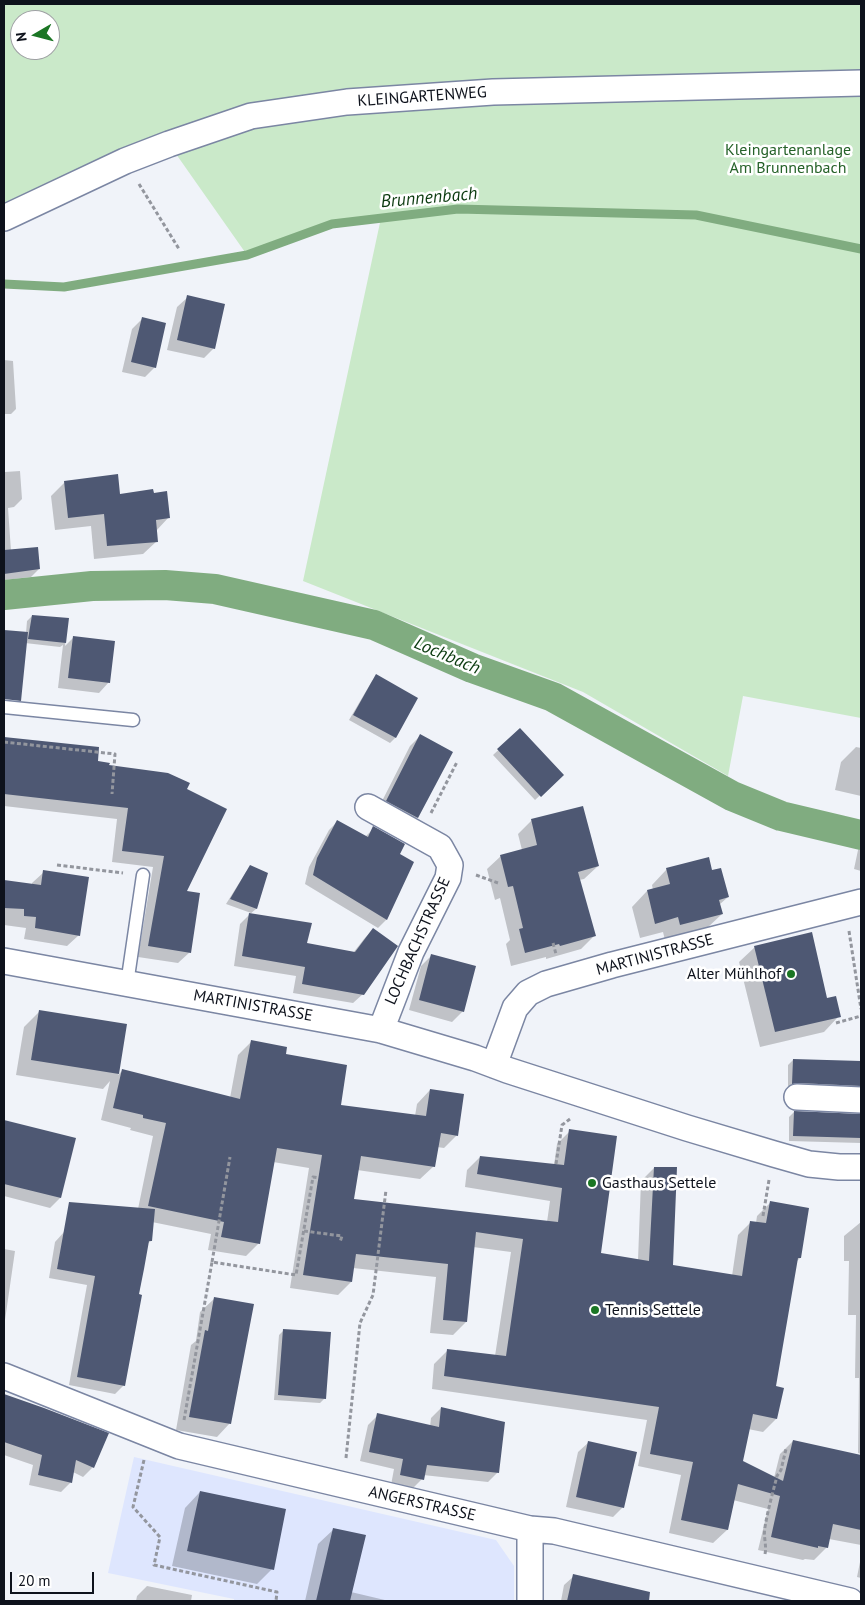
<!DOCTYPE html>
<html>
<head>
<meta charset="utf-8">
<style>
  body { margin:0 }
  #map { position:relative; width:865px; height:1605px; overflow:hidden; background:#f0f3f9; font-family:"PT Sans",sans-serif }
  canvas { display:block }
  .frame { position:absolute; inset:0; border:5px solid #0e121c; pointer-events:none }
  .north { position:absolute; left:10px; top:10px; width:50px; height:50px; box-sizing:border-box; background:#fff; border:1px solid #9fa0a4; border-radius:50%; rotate:262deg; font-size:14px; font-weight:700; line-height:20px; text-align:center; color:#0e121c }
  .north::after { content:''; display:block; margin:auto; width:18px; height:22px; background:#1b7624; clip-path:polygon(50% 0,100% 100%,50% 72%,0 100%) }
  .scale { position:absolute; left:10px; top:1572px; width:84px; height:22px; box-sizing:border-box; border:2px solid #0e121c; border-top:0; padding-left:6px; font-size:15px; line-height:18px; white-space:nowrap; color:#0e121c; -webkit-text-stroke:4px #fff; paint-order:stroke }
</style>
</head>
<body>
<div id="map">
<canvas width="865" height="1605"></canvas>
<div class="frame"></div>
<div class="north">N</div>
<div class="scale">20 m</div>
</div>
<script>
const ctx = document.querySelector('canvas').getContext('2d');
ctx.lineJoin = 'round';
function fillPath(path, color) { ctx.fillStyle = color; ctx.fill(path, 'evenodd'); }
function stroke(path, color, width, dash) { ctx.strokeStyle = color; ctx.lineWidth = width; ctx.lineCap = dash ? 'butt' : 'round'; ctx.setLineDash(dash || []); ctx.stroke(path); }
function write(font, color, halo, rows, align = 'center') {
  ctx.font = font + ' "PT Sans",sans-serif'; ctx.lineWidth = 5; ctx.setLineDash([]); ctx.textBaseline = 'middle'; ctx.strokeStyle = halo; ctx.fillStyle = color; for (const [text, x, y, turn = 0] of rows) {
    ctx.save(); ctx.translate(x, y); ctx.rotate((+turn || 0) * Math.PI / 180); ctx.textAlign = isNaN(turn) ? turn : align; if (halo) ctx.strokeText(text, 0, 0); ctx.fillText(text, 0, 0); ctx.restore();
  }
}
const built = new Path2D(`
  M134 1457 496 1540 514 1566V1601H234V1599L108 1573Z`);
const green = new Path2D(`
  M4 4H861V718L743 696 728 776 583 692 303 581 381 218 332 224 247 255 169 144 4 214ZM20 20H50V50H20Z`);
const shadow = new Path2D(`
  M188 297 214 348 204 358 167 350 177 307Z
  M142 319 155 367 145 377 122 372 132 329Z
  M4 360 13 361 16 409 11 414H4Z
  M4 468 5 472 20 471 22 499 14 507 8 508 11 551 39 569 31 577 4 580Z
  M65 482 118 495 169 517 156 531 157 541 143 554 94 559 91 526 55 530 51 496Z
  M32 616 68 619 65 646 73 638 109 682 99 693 58 688 63 645 60 647 25 643 12 685 4 684V631L26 633 27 621Z
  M377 676 417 698 395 738 390 743 349 720 372 681Z
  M520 730 562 775 535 800 493 755Z
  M420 736 434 784 417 818 407 828 377 811 410 746Z
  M4 739 98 749 97 762 185 790V892L190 952 178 963 138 957 153 867 112 862 117 819 4 806V812Z
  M856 747 861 748V796L835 790 841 762Z
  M532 820 598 866 584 879 579 880 594 936 581 949 546 959V957L511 966 506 944 510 940 500 898 495 900 487 869 501 856 522 850 518 834Z
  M337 822 365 837 374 828 399 855 412 862 386 920 378 928 305 884 309 867 329 830Z
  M861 836V871L854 869Z
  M251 867 266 874 256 909 250 914 305 944 353 953 364 939 373 929 363 994 353 1003 293 993 296 976 234 966 240 924 251 913 226 904 246 872Z
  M667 869 711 871 728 897 719 905 722 914 706 929 665 940 663 932 640 938 632 907 647 891 653 890 652 885Z
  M44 872 79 935 67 946 24 939 26 928 4 925V881L32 885V883Z
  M755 947 826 1000 839 1016 824 1032 760 1047 739 962Z
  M432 955 463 1011 452 1022 409 1010 421 966Z
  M40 1011 126 1025 118 1075 123 1070 230 1098 238 1055 251 1042 284 1055 339 1106 415 1116 417 1104 430 1090 457 1135 444 1148 437 1147 434 1166 420 1179 357 1170 352 1200 547 1222 550 1201 465 1187 467 1170 480 1157 554 1165 557 1144 570 1131 600 1254 638 1260 641 1181 654 1168 672 1266 732 1276 738 1235 751 1222 756 1223 757 1216 770 1203 800 1258 796 1262 775 1387 782 1389 776 1419 763 1432 748 1429 741 1462 774 1478 780 1454 793 1441 842 1485 861 1489V1545L829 1539 827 1547 814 1560 805 1559 803 1560 758 1550 768 1509 733 1500 727 1530 713 1543 669 1533 681 1475 638 1466 647 1420 432 1389 434 1364 448 1350 495 1356 511 1252 473 1247 466 1322 453 1335 430 1333 436 1277 353 1268 351 1282 338 1295 290 1288 309 1168 273 1162 259 1243 246 1256 208 1250 211 1234 152 1222 151 1241 147 1244 124 1385 115 1394 69 1385 87 1285 49 1278 55 1242 64 1232 138 1209 153 1136 130 1130 131 1128 101 1120 110 1081 103 1089 16 1075 24 1027Z
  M793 1060 861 1063V1092L788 1088V1065Z
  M794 1112 861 1115V1143L789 1141V1117Z
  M4 1121 74 1138 60 1198 50 1208 4 1196Z
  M861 1222V1454L858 1453 859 1378H855L856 1315H848L849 1261H844V1236Z
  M4 1249 15 1251 4 1327Z
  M214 1299 230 1423 217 1437 176 1430 191 1345 196 1341 200 1312Z
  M284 1330 325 1398 320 1403 274 1400 279 1335Z
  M4 1395 44 1409 93 1467 83 1477 73 1472 71 1482 61 1492 29 1485 33 1465 4 1455Z
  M441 1408 498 1472 488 1482 423 1475 422 1479 412 1489 391 1485 394 1469 360 1461 368 1425 378 1415 430 1427 431 1418Z
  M589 1442 623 1507 613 1517 566 1507 578 1452Z
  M200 1492 272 1569 257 1584 172 1566 185 1508Z
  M334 1529 351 1592 389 1601H305L318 1544Z
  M861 1557V1578L857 1577Z
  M574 1576 618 1586 615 1601H561L564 1585Z
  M147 1586 192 1595 191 1601H136L137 1596Z`);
const stream = new Path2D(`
  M4 284 64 287 247 255 332 224 458 209 696 215 861 249`);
const canal = new Path2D(`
  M4 595 92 586 165 585 215 589 374 625 472 668 553 697 732 796 781 816 861 835`);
const building = new Path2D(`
  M187 295 225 304 215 349 177 340Z
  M142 317 166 323 156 368 131 362Z
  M118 474 120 494 153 489 154 493 167 491 170 518 156 520 158 542 107 546 104 514 68 518 64 481Z
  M38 547 40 569 4 574V550Z
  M32 615 69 618 66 643 28 639Z
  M4 630 28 632 21 701 4 699Z
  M73 636 115 641 110 683 68 678Z
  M376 674 418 698 396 738 353 715Z
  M520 728 564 775 541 797 497 749Z
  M420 734 453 752 418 818 386 801Z
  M4 737 99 747 98 761 110 763 109 765 168 773 190 783 187 789 227 809 187 891 200 893 191 953 148 946 164 856 122 851 128 808 4 794Z
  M583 806 599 866 578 872 596 936 560 946 559 944 525 953 519 929 523 928 513 886 508 887 500 855 537 845 531 819Z
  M337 820 368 837 373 826 405 844 400 854 414 862 387 920 313 875 317 858Z
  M709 857 712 870 721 868 729 897 719 900 723 914 680 925 678 917 655 924 647 890 670 884 666 868Z
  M250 865 268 873 257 909 230 899Z
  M43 870 89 877 80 936 35 928 36 917 24 916V909L4 908V880L41 885Z
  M249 913 312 923 307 943 355 952 373 928 398 946 364 995 302 984 305 967 242 956Z
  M812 932 827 998 836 996 841 1017 775 1032 754 946Z
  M431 954 476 966 464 1012 419 1000Z
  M39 1010 127 1024 119 1074 31 1060Z
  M251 1040 287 1047 286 1054 347 1065 341 1105 426 1116 430 1089 464 1094 458 1136 441 1133 435 1167 361 1156 354 1199 558 1222 562 1188 477 1174 480 1156 564 1165 569 1129 617 1136 601 1253 649 1261 654 1167H677L673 1265 742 1276 750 1221 766 1223 770 1201 809 1208 801 1258H798L776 1386 784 1388 777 1419 753 1414 743 1461 783 1481 793 1440 861 1455V1530L833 1524 828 1548 818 1546V1548L771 1537 780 1496 738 1484 728 1530 681 1520 693 1462 650 1454 659 1407 444 1376 447 1349 506 1356 523 1239 476 1232 467 1322 443 1320 448 1264 356 1254 352 1282 303 1275 322 1155 277 1148 260 1244 221 1237 224 1222 148 1206 166 1123 143 1118V1115L113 1108 122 1069 240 1099Z
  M793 1059 861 1061V1086L798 1083 792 1084Z
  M794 1111 861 1114V1138L793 1136Z
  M4 1120 76 1138 61 1198 4 1184Z
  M69 1202 155 1209 152 1241H149L144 1269 139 1294 142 1295 125 1386 77 1377 95 1276 57 1269Z
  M214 1297 254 1304 231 1424 189 1417 205 1330 208 1331Z
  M283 1329 331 1332 326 1399 278 1395Z
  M4 1394 44 1408 109 1433 94 1468 76 1460 72 1483 38 1475 42 1455 4 1442Z
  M441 1407 505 1422 499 1473 427 1465 424 1480 400 1475 403 1459 369 1452 377 1413 439 1427Z
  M588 1441 637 1452 624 1508 576 1497Z
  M200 1491 286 1509 274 1570 187 1551Z
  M333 1528 366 1535 350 1601H316Z
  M573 1574 650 1592 649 1601H567Z`);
const path = new Path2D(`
  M139 184 179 249
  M4 742 115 754 112 794
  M431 813 457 762
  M57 865 123 873
  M476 875 498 883
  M849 931 861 1009
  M553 943 556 954
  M836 1023 861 1016
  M556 1164 562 1125 570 1119
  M763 1216 769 1180
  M304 1231 342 1236 340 1242
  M212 1262 230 1157
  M184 1420 212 1262 296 1275 313 1177 319 1178
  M346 1458 360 1323 373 1295 386 1190
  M144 1460 133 1507 160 1537 154 1565 277 1592 276 1601
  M765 1554C767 1546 763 1536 765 1527 768 1509 773 1492 777 1476L781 1470 786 1449`);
const lane = new Path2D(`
  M4 707 133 720
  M127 984 143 875`);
const street = new Path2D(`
  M4 218 125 161 169 144 251 116 347 102 493 92 861 83
  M368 807 440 847 450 865 448 878 411 952 381 1030
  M4 961 381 1030 475 1058 507 1070 687 1128 774 1154 809 1164 839 1167H861
  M494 1065 515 1008 528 993 546 984 612 965 861 902
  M797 1097 861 1100
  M4 1376 179 1446 530 1529 554 1531 850 1601
  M530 1529V1601`);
const markers = [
  [791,974,5,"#1b7624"],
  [592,1183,5,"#1b7624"],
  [595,1310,5,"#1b7624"]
];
const streetNames = [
  ["KLEINGARTENWEG",422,97,-4],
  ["LOCHBACHSTRASSE",418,941,-66],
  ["MARTINISTRASSE",655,955,-15],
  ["MARTINISTRASSE",253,1006,10],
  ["ANGERSTRASSE",422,1504,13]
];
const parkNames = [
  ["Kleingartenanlage",788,150],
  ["Am Brunnenbach",788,168]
];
const poiNames = [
  ["Alter Mühlhof",781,974,"right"],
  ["Gasthaus Settele",602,1183],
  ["Tennis Settele",605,1310]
];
const waterNames = [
  ["Brunnenbach",429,198,-5],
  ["Lochbach",447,656,23]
];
fillPath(built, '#dee6fe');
fillPath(green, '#cae9c9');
fillPath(shadow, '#0003');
stroke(stream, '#80ac80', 9);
stroke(canal, '#80ac80', 30);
fillPath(building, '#4e5873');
stroke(lane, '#7b86a3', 15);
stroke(street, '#7b86a3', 28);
stroke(path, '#93969e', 3, [4, 2.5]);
stroke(lane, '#fff', 12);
stroke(street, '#fff', 25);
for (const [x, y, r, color] of markers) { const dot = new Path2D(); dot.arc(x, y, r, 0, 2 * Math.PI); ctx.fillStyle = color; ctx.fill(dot); stroke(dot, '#fff', 2); }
write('16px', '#0e121c', '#fff', streetNames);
write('16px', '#266229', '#fff', parkNames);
write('16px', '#0e121c', '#fff', poiNames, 'left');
write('italic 18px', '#0c3b10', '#fff', waterNames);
</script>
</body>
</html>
